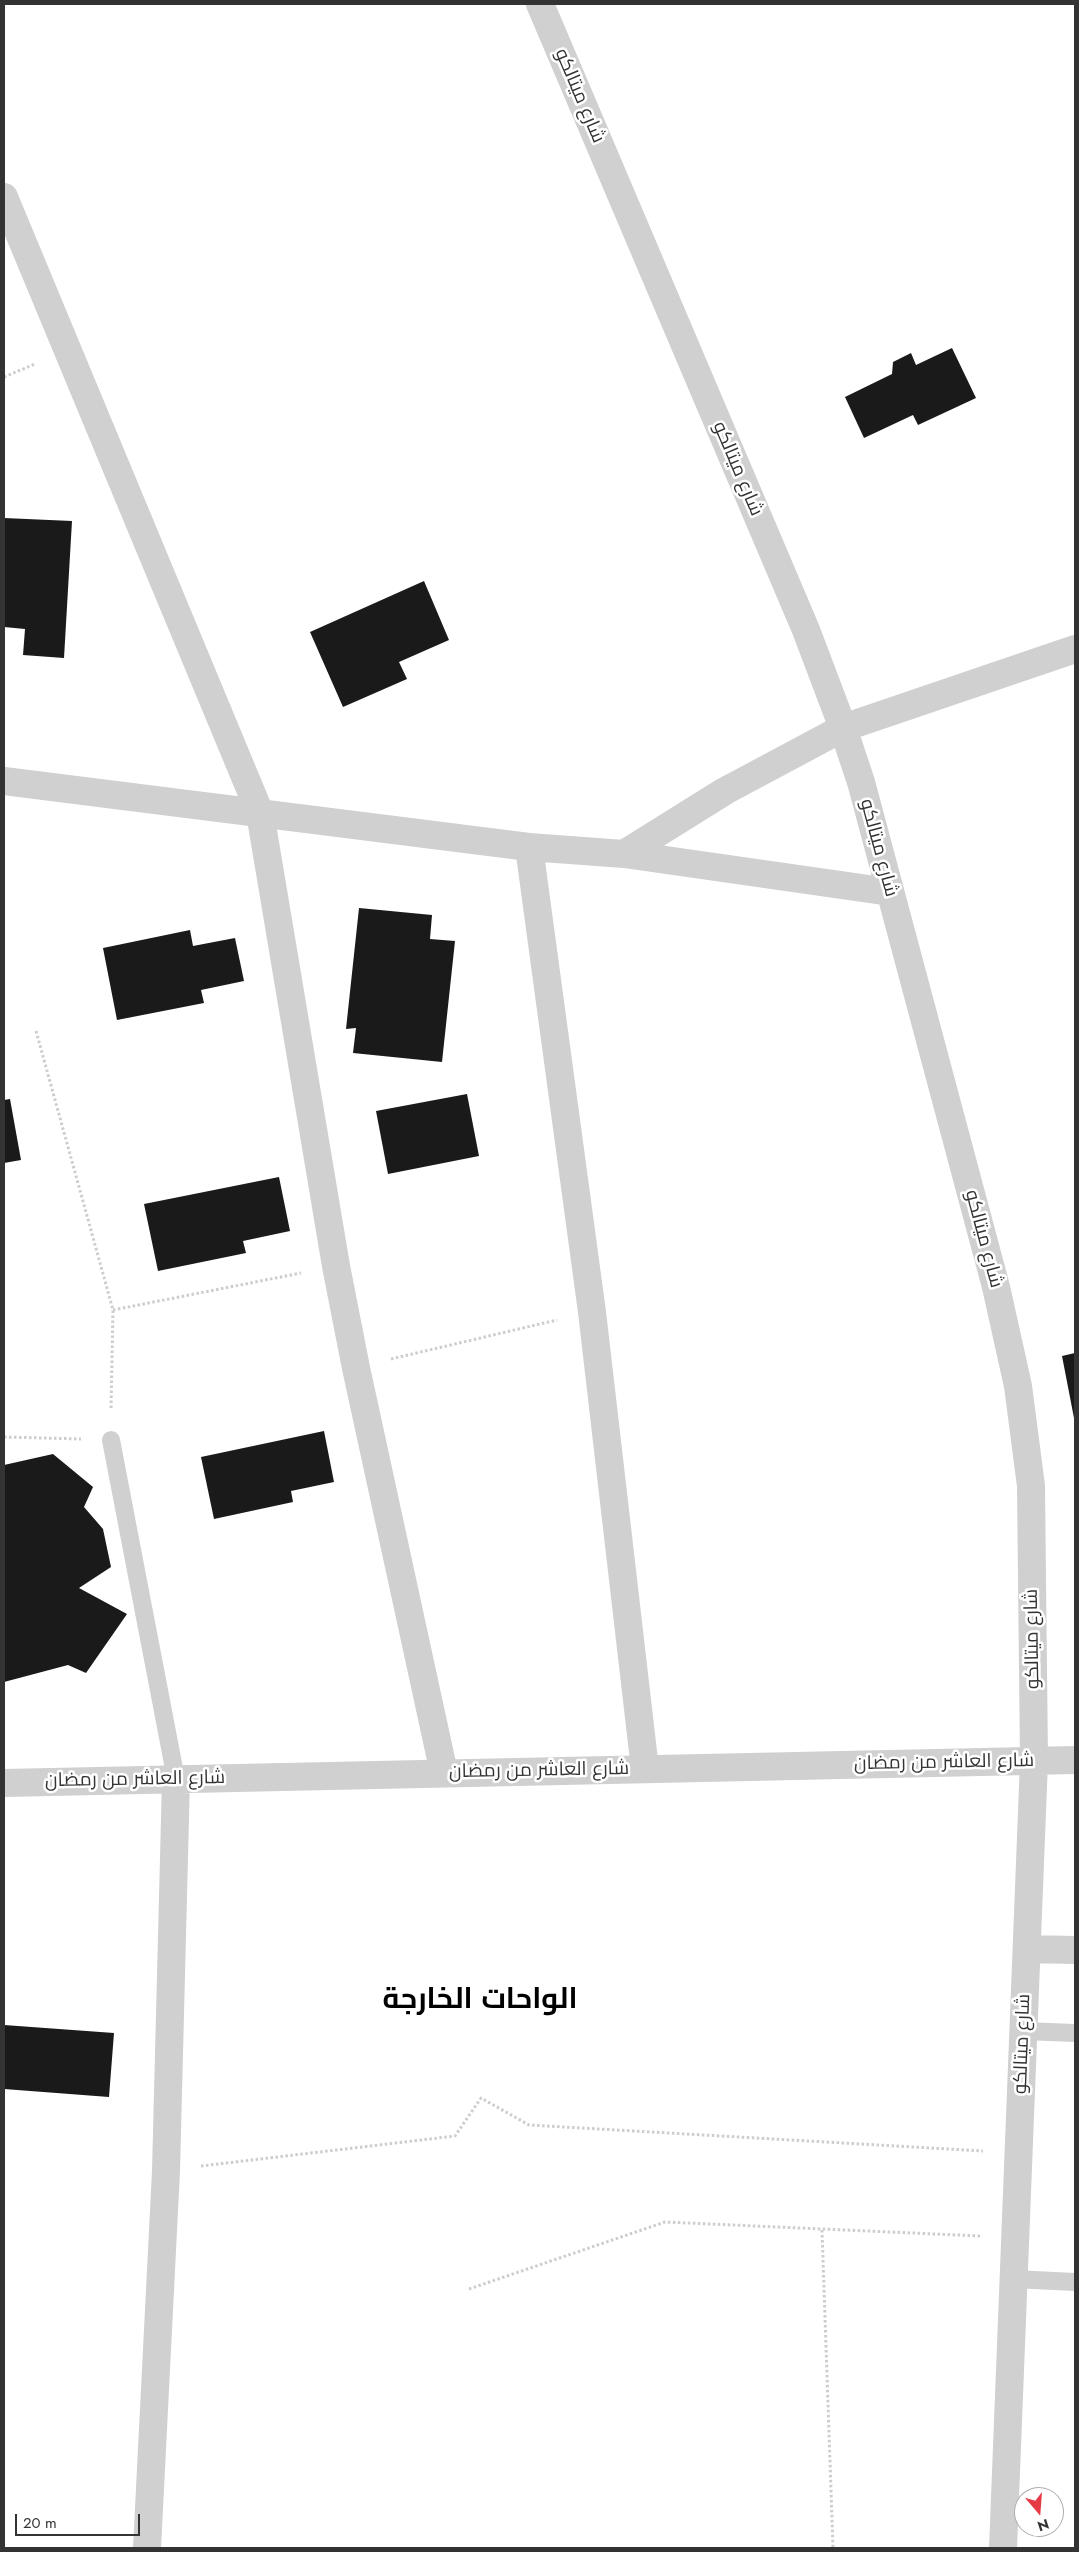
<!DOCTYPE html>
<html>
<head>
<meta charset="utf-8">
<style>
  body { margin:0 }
  #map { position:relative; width:1079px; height:2552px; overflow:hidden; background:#fff; font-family:Jost,sans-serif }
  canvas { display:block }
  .frame { position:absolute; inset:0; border:5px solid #333; pointer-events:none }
  .north { position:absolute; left:1014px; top:2487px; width:50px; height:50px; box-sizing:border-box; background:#fff; border:1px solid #adadad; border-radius:50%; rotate:162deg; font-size:14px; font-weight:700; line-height:20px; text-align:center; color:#333 }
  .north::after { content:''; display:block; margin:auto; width:18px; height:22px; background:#e63946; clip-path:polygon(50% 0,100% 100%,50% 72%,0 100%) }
  .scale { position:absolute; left:15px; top:2514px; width:125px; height:22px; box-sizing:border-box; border:2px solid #333; border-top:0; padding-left:6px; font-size:15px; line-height:18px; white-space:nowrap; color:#333; -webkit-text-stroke:4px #fff; paint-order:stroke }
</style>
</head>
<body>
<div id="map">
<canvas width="1079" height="2552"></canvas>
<div class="frame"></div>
<div class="north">N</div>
<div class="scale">20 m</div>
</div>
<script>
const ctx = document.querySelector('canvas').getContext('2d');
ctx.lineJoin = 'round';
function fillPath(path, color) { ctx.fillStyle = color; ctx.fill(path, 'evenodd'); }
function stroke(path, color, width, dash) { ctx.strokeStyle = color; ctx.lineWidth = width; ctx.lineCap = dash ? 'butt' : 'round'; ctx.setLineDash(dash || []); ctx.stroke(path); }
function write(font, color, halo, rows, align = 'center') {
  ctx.font = font + ' Jost,Cairo,sans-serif'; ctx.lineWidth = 5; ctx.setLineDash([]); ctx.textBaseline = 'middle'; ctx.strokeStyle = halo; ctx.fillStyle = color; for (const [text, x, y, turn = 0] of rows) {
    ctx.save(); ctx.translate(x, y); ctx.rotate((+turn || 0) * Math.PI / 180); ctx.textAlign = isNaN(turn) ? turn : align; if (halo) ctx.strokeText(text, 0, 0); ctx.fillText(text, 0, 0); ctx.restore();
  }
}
const building = new Path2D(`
  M952 348 976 398 918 425 913 415 864 438 845 397 892 374 893 362 911 353 916 365Z
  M4 518 72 521 64 658 23 655 25 629 4 627Z
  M424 581 449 640 399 662 407 679 343 707 310 632Z
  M359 908 432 915 430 939 455 941 442 1062 353 1053 356 1028 346 1029Z
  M190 930 193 946 235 938 244 981 201 990 204 1003 117 1020 103 948Z
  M467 1094 479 1156 388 1174 376 1111Z
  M10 1099 21 1160 4 1163V1100Z
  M279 1177 290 1231 243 1241 246 1253 158 1271 144 1204Z
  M1075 1353V1418H1074L1062 1356Z
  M324 1431 334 1482 291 1491 293 1502 214 1519 201 1457Z
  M53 1454 93 1487 84 1507 103 1529 111 1567 79 1588 127 1614 86 1673 68 1665 4 1682V1465Z
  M4 2025 114 2033 109 2097 4 2089Z`);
const path = new Path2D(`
  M4 377 35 364
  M36 1031 113 1310 111 1409
  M113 1310 301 1273
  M391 1359 557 1320
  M4 1437 81 1439
  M201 2166 455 2136 481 2098 529 2125 983 2151
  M822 2230 833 2548
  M469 2289 665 2222 980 2236`);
const service = new Path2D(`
  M111 1440 176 1779
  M1023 2031 1075 2033
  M1013 2279 1075 2282`);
const minor = new Path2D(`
  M540 4 806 630 843 728 861 782 996 1287 1018 1386 1031 1486 1034 1761 1003 2548
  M4 197 260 813 336 1266 356 1368 444 1773
  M4 781 529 847
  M624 854 725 791 843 728 1075 649
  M645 1769 592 1312 529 847 624 854 890 892
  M4 1783 1075 1760
  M1027 1949 1075 1950
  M147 2548 166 2171 176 1779`);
const streetNames = [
  ["شارع ميتالكو",579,96,67],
  ["شارع ميتالكو",737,469,67],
  ["شارع ميتالكو",878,848,75],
  ["شارع ميتالكو",983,1239,75],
  ["شارع ميتالكو",1033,1639,-91],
  ["شارع العاشر من رمضان",944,1763,-1],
  ["شارع العاشر من رمضان",539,1771,-1],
  ["شارع العاشر من رمضان",135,1780,-1],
  ["شارع ميتالكو",1023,2044,-88]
];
const townNames = [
  ["الواحات الخارجة",480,2001]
];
fillPath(building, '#1a1a1a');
stroke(path, '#cdcdcd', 3, [2.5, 2.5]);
stroke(service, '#d0d0d0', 18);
stroke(minor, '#d0d0d0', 28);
write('19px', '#333', '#fff', streetNames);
write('bold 29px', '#000', '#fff', townNames);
</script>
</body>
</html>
